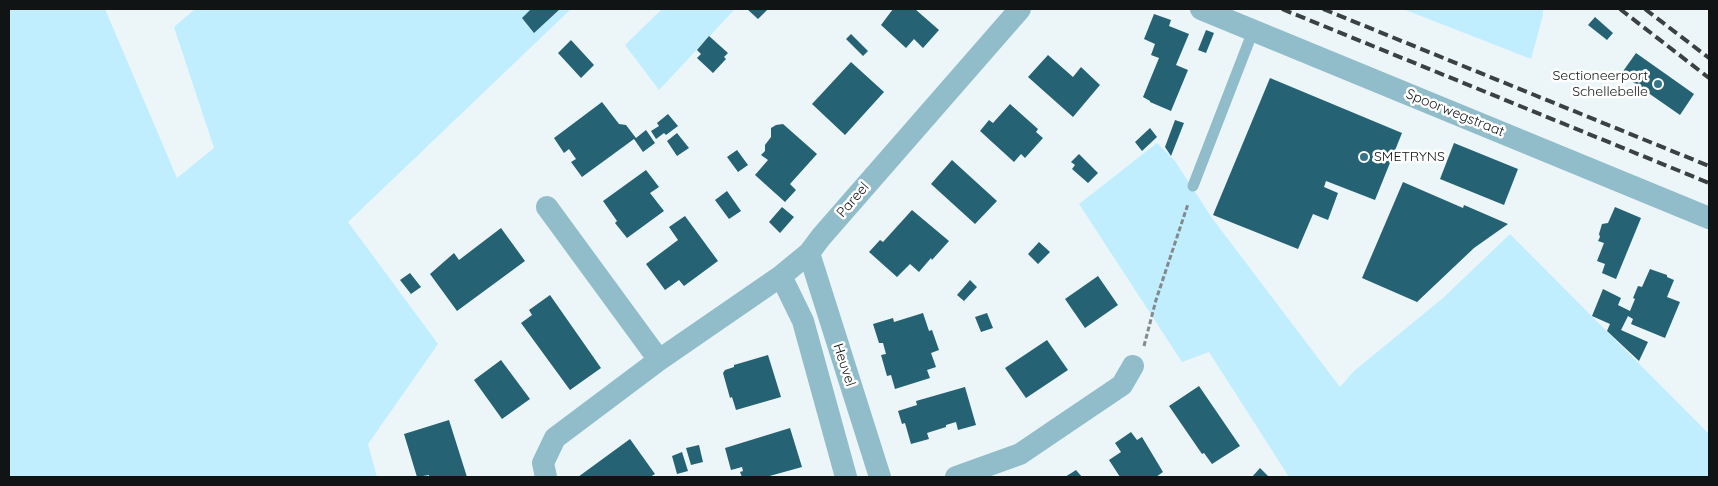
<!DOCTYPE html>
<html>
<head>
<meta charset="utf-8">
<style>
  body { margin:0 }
  #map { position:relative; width:1718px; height:486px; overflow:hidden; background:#ecf6f9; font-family:Quicksand,sans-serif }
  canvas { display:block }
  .frame { position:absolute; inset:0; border:10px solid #111415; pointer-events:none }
</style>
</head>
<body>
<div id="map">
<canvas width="1718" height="486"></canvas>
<div class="frame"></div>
</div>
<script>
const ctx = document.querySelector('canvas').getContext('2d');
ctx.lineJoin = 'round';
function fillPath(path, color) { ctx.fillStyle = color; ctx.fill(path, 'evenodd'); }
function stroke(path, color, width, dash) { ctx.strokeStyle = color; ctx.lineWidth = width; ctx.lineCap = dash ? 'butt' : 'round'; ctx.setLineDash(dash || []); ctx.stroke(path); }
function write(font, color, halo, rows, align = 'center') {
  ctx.font = font + ' Quicksand,sans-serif'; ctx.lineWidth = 5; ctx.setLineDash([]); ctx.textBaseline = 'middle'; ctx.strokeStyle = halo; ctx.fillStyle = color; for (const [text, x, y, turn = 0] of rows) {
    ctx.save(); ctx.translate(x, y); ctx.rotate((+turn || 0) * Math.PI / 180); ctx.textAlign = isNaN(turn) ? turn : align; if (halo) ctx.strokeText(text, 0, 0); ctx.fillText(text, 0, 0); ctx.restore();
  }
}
const green = new Path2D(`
  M9 9H105L177 178 214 148 174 27 195 9H571L348 222 438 344 368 444 377 477H9Z
  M662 9H735L659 90 625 45Z
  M1403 9H1543V15L1531 59Z
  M1157 143 1175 161 1212 218 1340 387 1354 371 1443 298 1510 234 1709 434V477H1289L1209 352 1182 362 1079 204Z`);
const building = new Path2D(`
  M531 9H560L534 33 522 18Z
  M747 9H768L758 19Z
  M893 9H915L939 30 923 48 914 39 906 48 881 25Z
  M1154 14 1171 20 1169 26 1189 34 1176 65 1188 70 1171 111 1150 102V101L1143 97 1159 58 1151 55 1155 44 1144 39Z
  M1595 17 1613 33 1607 40 1588 25Z
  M1206 30 1214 33 1206 53 1198 50Z
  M851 34 868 51 863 56 846 39Z
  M709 36 728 53 724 57 726 59 713 73 697 58 701 54 697 50Z
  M571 40 594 65 581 78 558 53Z
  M1636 53 1694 94 1680 115 1621 74Z
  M1048 55 1073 77 1081 67 1100 85 1073 117 1028 77Z
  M851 62 884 92 845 135 812 104Z
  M1270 78 1402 133 1375 200 1326 181 1324 187 1338 193 1328 220 1313 214 1298 249 1213 215Z
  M602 102 619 124 626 125 636 138 646 130 655 143 643 152 634 139 582 177 571 162 576 159 569 149 564 153 554 138Z
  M1010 104 1038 129 1036 132 1043 138 1025 158 1021 154 1014 162 980 131 989 120 993 123Z
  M668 114 678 126 666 135 664 133 656 139 651 131 659 126 657 123Z
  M1175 120 1184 123 1171 156 1165 147Z
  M783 124 817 154 790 184 796 190 785 202 755 175 768 160 761 155 765 151V145L771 137V128L776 125Z
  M1150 128 1157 137 1142 151 1135 142Z
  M677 133 689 148 677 156 667 141Z
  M1454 143 1518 169 1504 205 1440 179Z
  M737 150 748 165 738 172 727 157Z
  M1079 154 1098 173 1088 183 1072 169 1075 165 1071 162Z
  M952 160 997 201 975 224 931 184Z
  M646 170 659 187 650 193 664 211 627 238 615 223 617 221 603 201Z
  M1403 182 1463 208 1464 205 1508 224 1474 248 1417 302 1362 278Z
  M727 191 741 211 729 219 715 200Z
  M782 207 794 217 780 233 769 222Z
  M1615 207 1641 218 1616 279 1602 273 1605 264 1597 261 1604 243 1598 241 1600 237 1599 234 1602 224 1608 223Z
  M912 210 949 241 932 260 931 258 919 272 910 264 897 277 869 252 880 240 883 242Z
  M685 216 718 261 684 286 679 280 665 290 646 264 678 240 669 227Z
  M501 228 525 261 457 311 430 274 454 253 459 260Z
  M1039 242 1050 252 1038 264 1028 254Z
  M1650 269 1667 275V277L1674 280 1667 297 1680 302 1665 338 1631 324 1633 319 1628 316 1621 330 1648 342 1639 361 1607 331 1610 324 1592 316 1603 289 1621 298 1618 305 1630 311 1635 299 1633 298 1638 286 1642 287Z
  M410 273 421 287 411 294 400 280Z
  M1098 276 1118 305 1085 328 1065 299Z
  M970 280 977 287 964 301 957 295Z
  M550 295 601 368 570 390 521 323 532 315 529 310Z
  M923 313 929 331 932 330 939 350 931 353 936 367 927 370 930 378 895 389 891 375 887 376 881 355 886 354 883 343H879L873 324 893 318 894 322Z
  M987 313 993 328 981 332 975 317Z
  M1047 340 1068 370 1026 398 1005 368Z
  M768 355 781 397 736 410 732 397 730 398 723 373 725 370 734 367V365Z
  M501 360 530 399 502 419 474 380Z
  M1199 386 1240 446 1212 464 1204 453 1202 454 1169 406Z
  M965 387 976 425 958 430 956 422 946 425V427L927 433 929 439 911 444 905 423 902 424 898 411 917 405 916 401Z
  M449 420 467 477H429V475L417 477 404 434Z
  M790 428 802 467 766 477H742L740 472 743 471 742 467 731 470 725 448Z
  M1131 432 1137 440 1142 437 1163 472 1156 477H1120L1109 460 1121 452 1115 443Z
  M630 439 655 474 650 477H578Z
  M699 445 703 462 691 465 686 448Z
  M682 452 688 471 677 474 672 456Z
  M1260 468 1268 476 1267 477H1252Z
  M1076 470 1082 477H1065Z`);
const path = new Path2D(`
  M1144 346 1156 300 1188 204`);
const lane = new Path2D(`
  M1193 186 1253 31`);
const street = new Path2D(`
  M1201 9 1709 218
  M547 207 659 360
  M809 253 880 477
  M781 276 803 321 846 477
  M546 477 543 463 555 438 659 360 781 276 809 253 821 237 1020 9
  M956 477 1020 454 1122 385 1133 366`);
const rail = new Path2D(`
  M1282 9 1709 183
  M1323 9 1709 166
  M1620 9 1709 78
  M1645 9 1709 58`);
const markers = [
  [1658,84,5,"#347588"],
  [1364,157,5,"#347588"]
];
const poiNames = [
  ["Sectioneerport",1648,76],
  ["Schellebelle",1648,92],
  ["SMETRYNS",1374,157,"left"]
];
const streetNames = [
  ["Spoorwegstraat",1455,113,22],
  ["Pareel",853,200,-49],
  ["Heuvel",844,365,72]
];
fillPath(green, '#c0eefe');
fillPath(building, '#256273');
stroke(path, '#83898c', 3, [5, 2.5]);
stroke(lane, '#91bdcb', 11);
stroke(street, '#91bdcb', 22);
stroke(rail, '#3b4041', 4, [10, 5]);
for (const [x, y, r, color] of markers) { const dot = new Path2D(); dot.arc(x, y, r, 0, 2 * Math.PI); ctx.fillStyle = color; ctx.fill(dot); stroke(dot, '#fff', 2); }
write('14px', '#111415', '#fff', poiNames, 'right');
write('14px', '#111415', '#fff', streetNames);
</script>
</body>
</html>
